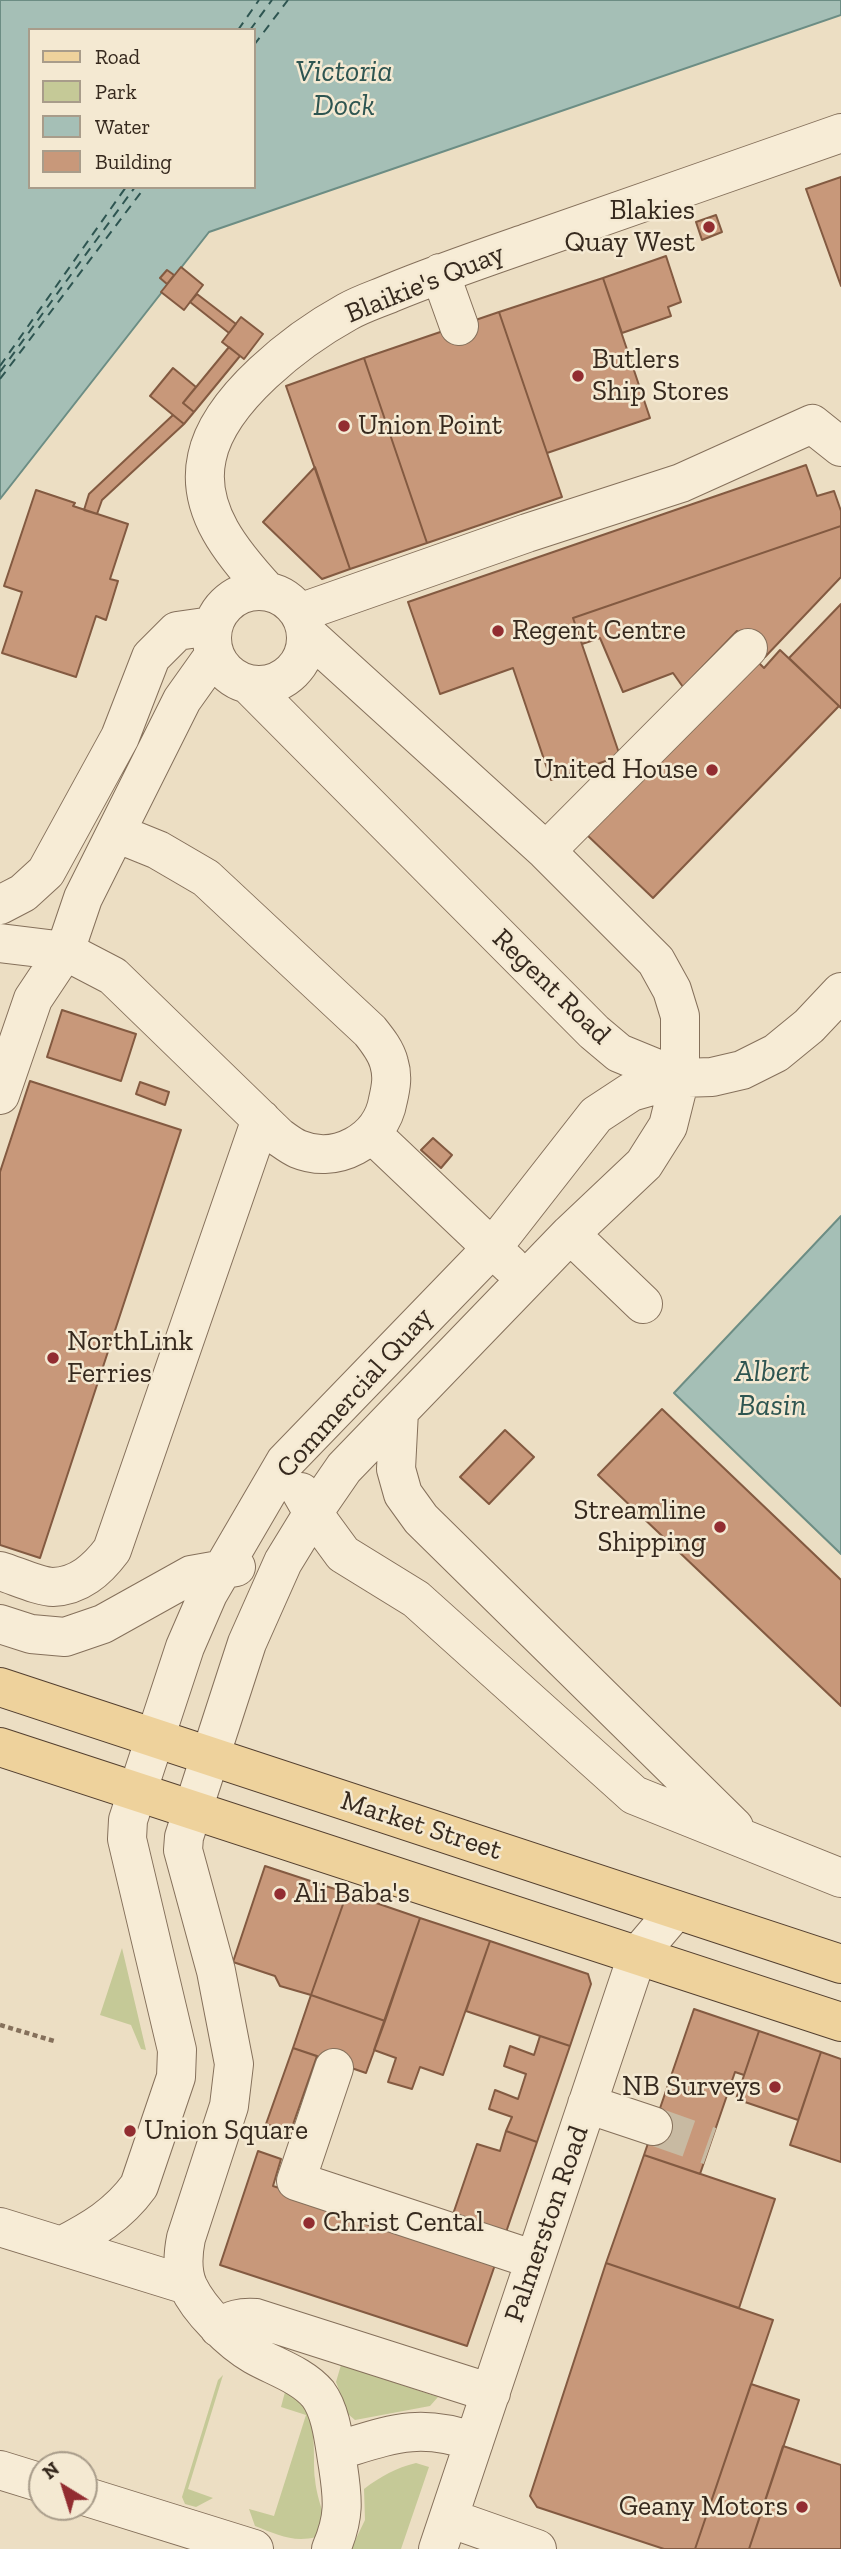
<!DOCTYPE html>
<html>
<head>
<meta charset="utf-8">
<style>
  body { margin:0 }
  #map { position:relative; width:841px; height:2549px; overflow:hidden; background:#ecdec3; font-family:"Zilla Slab",serif }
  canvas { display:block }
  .legend { position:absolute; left:28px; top:28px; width:228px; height:161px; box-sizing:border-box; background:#f4e9d2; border:2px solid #a89c8a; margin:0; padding:9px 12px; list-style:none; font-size:21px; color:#36291e }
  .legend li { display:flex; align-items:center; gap:14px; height:35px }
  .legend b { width:35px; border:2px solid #a89c8a }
  .north { position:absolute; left:28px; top:2451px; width:70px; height:70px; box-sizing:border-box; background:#f4e9d2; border:2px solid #a89c8a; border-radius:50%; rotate:322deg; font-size:19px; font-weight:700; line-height:28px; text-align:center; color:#36291e }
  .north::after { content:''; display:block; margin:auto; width:24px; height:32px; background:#922d31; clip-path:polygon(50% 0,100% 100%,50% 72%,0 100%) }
</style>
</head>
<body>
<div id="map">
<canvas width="841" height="2549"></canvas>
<ul class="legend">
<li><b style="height:9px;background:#eed29c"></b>Road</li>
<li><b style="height:19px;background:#c5c997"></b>Park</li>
<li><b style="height:19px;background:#a5bfb6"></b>Water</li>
<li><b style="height:19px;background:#c8987a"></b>Building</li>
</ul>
<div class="north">N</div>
</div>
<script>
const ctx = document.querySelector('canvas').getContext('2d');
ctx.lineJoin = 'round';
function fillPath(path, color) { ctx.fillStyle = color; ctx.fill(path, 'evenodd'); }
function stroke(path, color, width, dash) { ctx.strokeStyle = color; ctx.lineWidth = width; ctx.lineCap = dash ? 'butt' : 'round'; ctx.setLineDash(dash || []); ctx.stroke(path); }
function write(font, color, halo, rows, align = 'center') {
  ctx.font = font + ' "Zilla Slab",serif'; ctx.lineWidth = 5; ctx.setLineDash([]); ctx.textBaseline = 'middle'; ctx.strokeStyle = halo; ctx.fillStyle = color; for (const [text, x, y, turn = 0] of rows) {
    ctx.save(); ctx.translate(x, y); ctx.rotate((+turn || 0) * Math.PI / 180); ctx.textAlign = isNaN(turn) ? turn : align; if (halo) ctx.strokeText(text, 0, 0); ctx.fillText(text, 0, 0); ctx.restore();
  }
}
const green = new Path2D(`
  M122 1948 146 2050 141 2049 131 2025 100 2015Z
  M341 2365 438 2397 430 2406 355 2420 348 2414 336 2382Z
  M223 2375 188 2489 213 2498 196 2507 185 2504 182 2497 218 2380Z
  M285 2392C321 2406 312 2448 315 2479 316 2494 322 2508 325 2522L316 2537C293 2543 276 2534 255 2526L249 2509 274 2516 306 2415 281 2407Z
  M416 2463 429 2467 401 2549H351L365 2520 364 2489C381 2476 396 2468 416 2463Z`);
const water = new Path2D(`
  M0 0H841V15L209 232 0 499ZM30 30H254V187H30Z
  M841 1216V1554L674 1393Z`);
const ferry = new Path2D(`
  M238 30 259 0
  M250 30 272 0
  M254 45 288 0
  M0 366 126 187
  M0 372 135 187
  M0 379 145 187`);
const building = new Path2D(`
  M841 177V286L806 189Z
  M716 215 722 232 702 240 696 222Z
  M666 256 681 302 668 307 671 316 622 333 603 278Z
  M181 267 203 285 184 310 161 292Z
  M167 270 174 275 167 284 160 278Z
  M603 278 650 418 547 453 499 312Z
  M197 294 236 324 229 333 190 302Z
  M499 312 562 497 427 543 364 358Z
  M241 317 263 334 244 359 222 342Z
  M229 347 240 356 194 412 183 403Z
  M364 358 427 543 350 569 286 386Z
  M173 368 196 387 183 403 194 412 184 424 150 396Z
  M173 415 184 424 102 500 97 514 84 510 89 494Z
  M806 465 817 496 834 491 841 511V526L573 618 620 756 551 780 513 668 440 694 408 602Z
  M315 467 350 569 322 579 263 522Z
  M36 490 75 503 73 506 128 524 110 579 118 581 106 620 96 616 76 677 2 653 22 592 4 586Z
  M841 526V577L765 657 737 631 683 687 673 673 623 692 600 638 582 644 573 618Z
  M841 604V708L789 658Z
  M780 650 839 706 653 898 586 834 755 659 764 668Z
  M62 1010 136 1034 121 1081 47 1057Z
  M30 1081 181 1130 40 1558 0 1545V1172Z
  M140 1082 169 1092 165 1105 136 1094Z
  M433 1138 452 1155 441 1168 421 1150Z
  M662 1409 841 1580V1706L598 1475Z
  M505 1430 534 1457 489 1504 460 1477Z
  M265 1866 347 1893 311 1995 280 1986 275 1976 233 1962Z
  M347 1893 420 1918 385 2021 311 1995Z
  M420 1918 490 1941 443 2075 420 2067 412 2089 388 2082 396 2058 374 2050Z
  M490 1941 588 1974 591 1984 570 2046 466 2011Z
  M311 1995 385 2021 366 2073 293 2048Z
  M694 2009 759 2031 744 2075 735 2072 700 2174 644 2155Z
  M759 2031 821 2052 798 2120 736 2099Z
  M540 2036 570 2046 537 2142 506 2131 512 2117 489 2109 495 2090 518 2099 526 2074 504 2066 510 2046 534 2055Z
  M293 2048 317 2056 290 2133 266 2124Z
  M821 2052 841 2059V2162L790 2145Z
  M506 2131 537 2142 503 2241 450 2223 477 2144 500 2151Z
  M258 2151 281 2159 273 2186 497 2259 467 2346 220 2265Z
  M644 2155 775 2199 739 2308 606 2263Z
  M606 2263 773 2320 695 2549H664L537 2507 530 2496Z
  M751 2384 799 2400 749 2549H695Z
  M783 2446 841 2465V2549H749Z`);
const minorTunnel = new Path2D(`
  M653 2126 710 2146`);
const path = new Path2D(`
  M0 2025 54 2041`);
const minor = new Path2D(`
  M440 273 459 326
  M212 638a47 47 0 1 1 94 0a47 47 0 1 1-94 0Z
  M267 591C234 555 195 510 207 457 219 399 298 339 347 312 361 304 377 299 391 293 437 274 484 258 530 242 634 206 737 169 841 133
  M299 613 527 533 681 483 812 424 841 447
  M306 633 546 851 656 961 672 990 680 1016V1078L668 1126 644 1164 570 1234 344 1468 313 1513 283 1562 247 1643 184 1837 183 1850 216 1971 234 2064 229 2106 186 2238C183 2253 182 2272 188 2286 199 2310 231 2342 254 2355 275 2367 302 2375 318 2394 332 2413 334 2443 338 2466 343 2499 345 2517 331 2549
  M250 686 594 1032 619 1053 680 1078
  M546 851 748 648
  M0 905 23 893 46 872 120 737 151 657 177 631 212 626
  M0 943 65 951 83 898 182 700 214 655
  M0 1095 33 999 65 951 113 976 279 1137C285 1141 291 1146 298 1149 336 1165 381 1141 388 1100 391 1087 393 1076 389 1063 386 1051 378 1041 370 1031L206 878 158 850 116 833
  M372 1134 510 1265
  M570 1234 643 1304
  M399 1411 396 1469 403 1494 421 1519 734 1827
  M301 1492 313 1513 343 1554 416 1599 634 1795 841 1878
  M0 1571C14 1575 40 1587 53 1587 79 1586 97 1570 112 1550L261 1119
  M0 1624 31 1634 65 1637 103 1624 191 1575 236 1567
  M334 2068 296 2181 535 2260
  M587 2104 653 2126
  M0 2227 187 2285
  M61 2246C92 2230 118 2215 139 2186L176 2077 177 2050 127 1839 128 1820 185 1647 208 1594 285 1462 492 1248 596 1115 631 1092 680 1078 712 1077 742 1070 776 1053 809 1026 841 992
  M219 2328C232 2319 241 2317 256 2318L491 2393
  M336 2451C390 2435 418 2422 474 2442
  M0 2470 42 2483
  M84 2496 254 2549
  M449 2518 537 2549
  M438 2549 637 1956 676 1910`);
const major = new Path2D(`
  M0 1687 841 1964
  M0 1747 841 2022`);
const markers = [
  [709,227,7,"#922d31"],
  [578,376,7,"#922d31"],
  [344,426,7,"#922d31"],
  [498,631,7,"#922d31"],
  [712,770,7,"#922d31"],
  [53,1358,7,"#922d31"],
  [720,1527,7,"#922d31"],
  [280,1894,7,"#922d31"],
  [775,2087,7,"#922d31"],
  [130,2131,7,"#922d31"],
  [309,2223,7,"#922d31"],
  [802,2507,7,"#922d31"]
];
const poiNames = [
  ["Blakies",695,211,"right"],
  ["Quay West",695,243,"right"],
  ["Butlers",592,360],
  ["Ship Stores",592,392],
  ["Union Point",358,426],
  ["Regent Centre",512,631],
  ["United House",698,770,"right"],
  ["NorthLink",67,1342],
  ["Ferries",67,1374],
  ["Streamline",706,1511,"right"],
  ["Shipping",706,1543,"right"],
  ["Ali Baba's",294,1894],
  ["NB Surveys",761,2087,"right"],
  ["Union Square",144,2131],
  ["Christ Cental",323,2223],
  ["Geany Motors",788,2507,"right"]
];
const streetNames = [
  ["Blaikie's Quay",425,284,-22],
  ["Regent Road",551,987,44],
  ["Commercial Quay",355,1393,-48],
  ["Market Street",421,1826,18],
  ["Palmerston Road",547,2224,-71]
];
const waterNames = [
  ["Victoria",344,72],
  ["Dock",344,106],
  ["Albert",772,1372],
  ["Basin",772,1406]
];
fillPath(green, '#c5c997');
fillPath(water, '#a5bfb6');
stroke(water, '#6c8d84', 2);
stroke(ferry, '#2e5551', 2, [9, 7]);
fillPath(building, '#c8987a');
stroke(building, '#835a41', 2);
stroke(minorTunnel, '#c8baa2', 38, [38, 19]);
stroke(minor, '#85705b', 40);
stroke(major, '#533f2f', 40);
stroke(path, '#85705b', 4.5, [5, 3.5]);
stroke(minor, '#f7ecd6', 38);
stroke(major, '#eed29c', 38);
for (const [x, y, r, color] of markers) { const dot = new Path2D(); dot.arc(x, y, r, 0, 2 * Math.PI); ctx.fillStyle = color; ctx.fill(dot); stroke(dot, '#f4e9d2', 2.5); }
write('28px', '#36291e', '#f4e9d2', poiNames, 'left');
write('28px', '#36291e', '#f4e9d2', streetNames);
write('italic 30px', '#2e5551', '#f4e9d2', waterNames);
</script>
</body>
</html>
